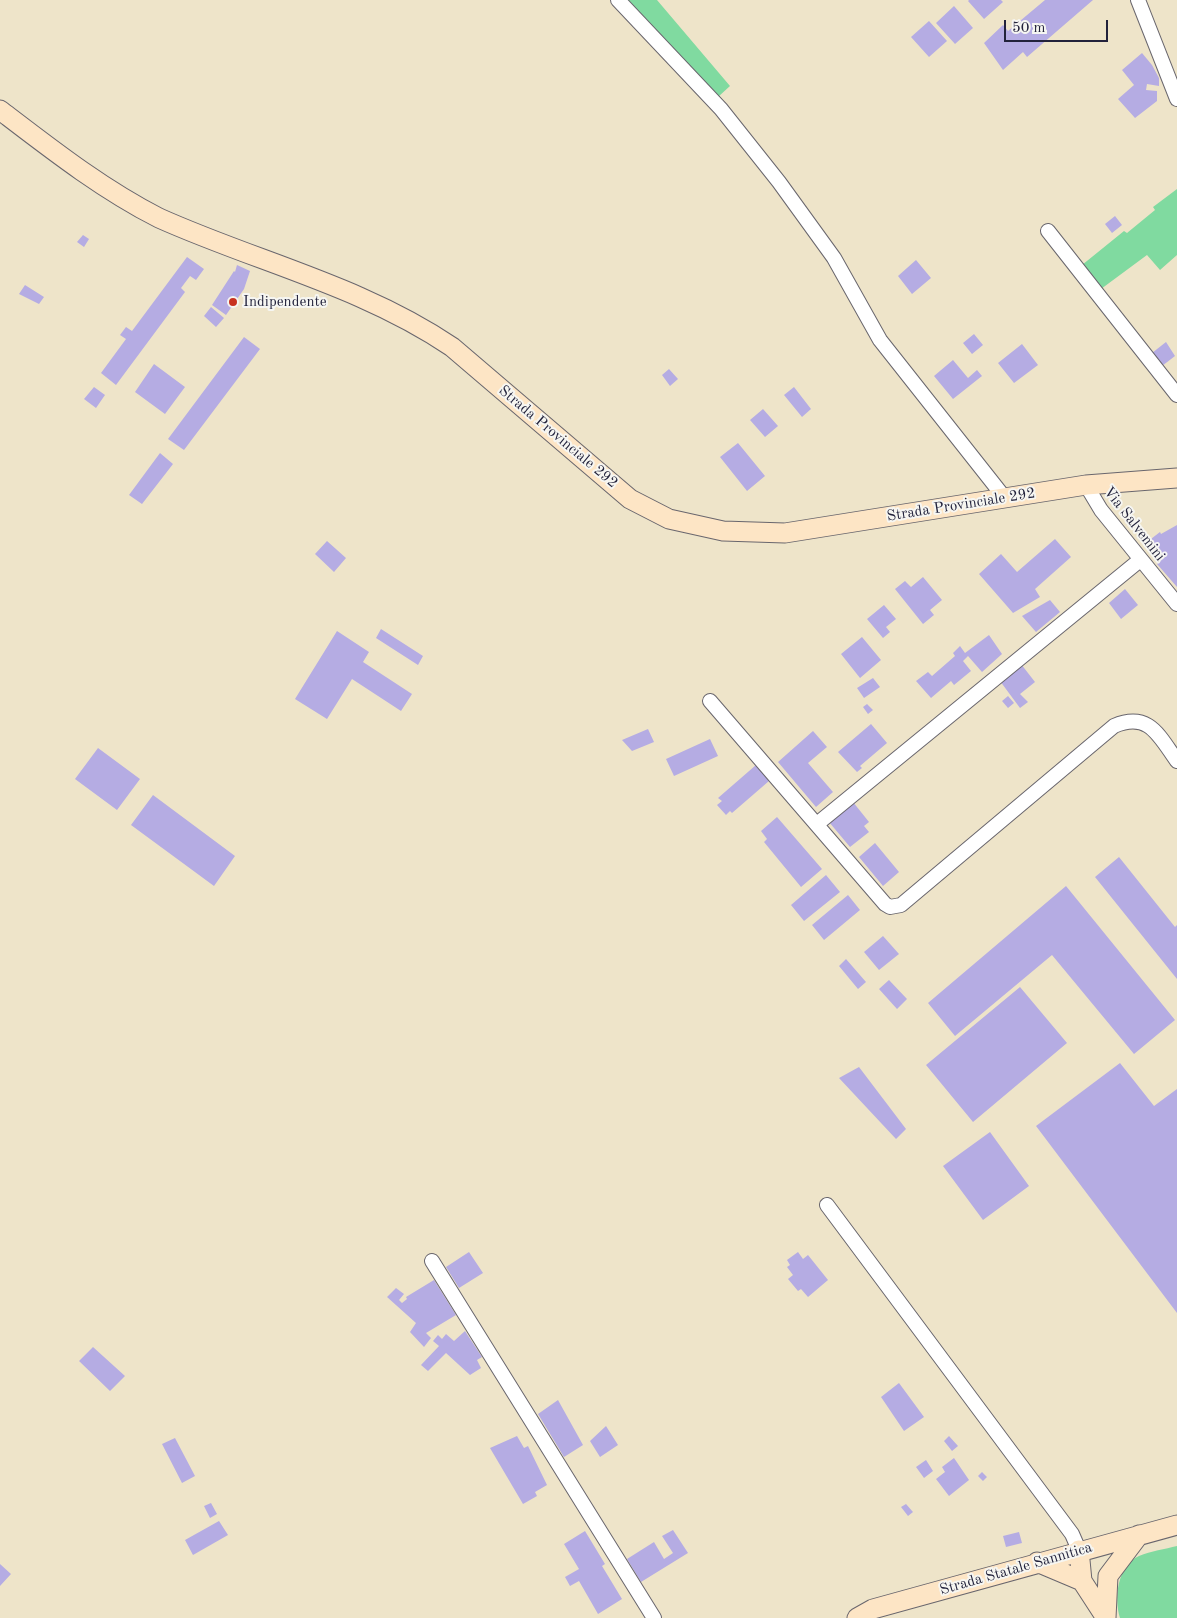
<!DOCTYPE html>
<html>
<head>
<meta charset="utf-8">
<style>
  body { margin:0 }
  #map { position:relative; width:1177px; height:1618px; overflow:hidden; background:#eee4c9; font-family:"Old Standard TT",serif }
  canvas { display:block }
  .scale { position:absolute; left:1004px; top:20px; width:104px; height:22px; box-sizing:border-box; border:2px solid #22223b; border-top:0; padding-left:6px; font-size:15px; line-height:18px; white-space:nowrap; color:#22223b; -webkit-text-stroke:4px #f6f6f2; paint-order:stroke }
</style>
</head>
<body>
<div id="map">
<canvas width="1177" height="1618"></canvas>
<div class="scale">50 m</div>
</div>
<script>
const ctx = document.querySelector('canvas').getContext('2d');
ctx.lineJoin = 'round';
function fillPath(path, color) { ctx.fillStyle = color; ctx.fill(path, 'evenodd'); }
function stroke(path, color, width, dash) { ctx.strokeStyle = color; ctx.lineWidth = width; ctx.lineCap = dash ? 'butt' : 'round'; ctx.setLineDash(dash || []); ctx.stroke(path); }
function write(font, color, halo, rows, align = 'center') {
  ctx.font = font + ' "Old Standard TT",serif'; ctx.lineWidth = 4; ctx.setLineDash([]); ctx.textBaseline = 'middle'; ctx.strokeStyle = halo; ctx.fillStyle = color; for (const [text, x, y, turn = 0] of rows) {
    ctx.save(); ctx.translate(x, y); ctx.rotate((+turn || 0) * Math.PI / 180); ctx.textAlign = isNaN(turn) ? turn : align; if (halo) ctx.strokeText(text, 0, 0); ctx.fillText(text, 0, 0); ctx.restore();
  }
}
const green = new Path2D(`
  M627 0H657L730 86 718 97Z
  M1177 189V255L1160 270 1147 255 1101 289 1082 265 1124 231 1127 233 1155 210 1153 207Z
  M1177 1546V1618H1120C1114 1598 1117 1566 1139 1556 1151 1551 1165 1549 1177 1546Z`);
const building = new Path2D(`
  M969 0H1001L1003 2 984 19 968 1Z
  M1045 0H1093L1027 57 1023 52 1003 70 984 43 1003 25 1008 31Z
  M954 6 973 28 955 44 936 23Z
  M929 21 947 41 929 57 911 37Z
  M1142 53 1152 65 1159 78V86L1147 84 1146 90 1157 91V101L1135 118 1118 99 1134 85 1122 70Z
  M1115 216 1122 225 1112 233 1105 224Z
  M83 235 89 239 84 247 77 242Z
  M187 257 204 269 196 280 190 276 181 288 185 292 116 385 101 373 126 339 120 335 126 327 132 331Z
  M916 260 931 278 912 294 898 276Z
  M237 265 250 271 244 289 226 315 212 305 234 271 235 272Z
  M25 285 44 297 39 304 19 294Z
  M211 307 224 318 216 327 204 316Z
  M974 334 983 345 972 354 963 343Z
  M244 337 260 349 184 450 168 439Z
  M1166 342 1175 356 1162 366 1152 353Z
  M1022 344 1038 365 1014 383 998 363Z
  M953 360 968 378 977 370 982 376 953 399 934 376Z
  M154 364 185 387 165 414 135 392Z
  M669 369 678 379 670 386 662 375Z
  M94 387 105 395 96 408 84 399Z
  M794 387 811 409 802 417 784 395Z
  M763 409 778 426 765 437 750 420Z
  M738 443 765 476 747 491 720 457Z
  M160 453 173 464 142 504 129 495Z
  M1177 525V587L1157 564 1160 561 1147 542 1160 532 1161 534Z
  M1055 539 1071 557 1035 589 1040 597 1013 613 979 574 1001 554 1017 572Z
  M327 541 346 558 334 572 315 554Z
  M923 577 942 600 930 610 934 615 923 624 895 589 905 581 911 587Z
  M1125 589 1138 605 1121 619 1109 603Z
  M1050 600 1060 612 1036 632 1022 616Z
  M884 605 896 619 886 627 890 632 883 638 867 619Z
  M381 629 423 656 418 665 376 638Z
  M337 631 369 652 363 662 412 694 401 711 352 679 327 719 295 699Z
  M989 635 1002 654 982 672 968 656 963 661 971 671 954 685 951 681 931 698 916 681 928 672 932 676 955 656 953 653 960 646 965 653Z
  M862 637 881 660 860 678 841 654Z
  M1021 664 1035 682 1020 694 1028 702 1020 708 1000 681Z
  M873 678 880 687 864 698 857 688Z
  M1008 696 1014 703 1008 708 1002 701Z
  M867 704 873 710 868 714 863 707Z
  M871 724 887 743 860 766 862 768 857 772 838 752Z
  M648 729 654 742 632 751 622 740Z
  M813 731 827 747 808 763 833 792 816 807 778 762Z
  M710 739 718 756 674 776 666 759Z
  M98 748 140 779 117 810 75 779Z
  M756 765 769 781 732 813 730 811 726 815 717 805 722 801 718 798Z
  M153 795 235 856 214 886 131 825Z
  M853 802 869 822 864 826 869 832 850 847 829 822Z
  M777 817 822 869 801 887 764 842 767 839 761 831Z
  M875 843 899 872 883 886 859 857Z
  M1119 857 1175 927 1177 925V979L1095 877Z
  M826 875 840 892 804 921 791 905Z
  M1066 886 1175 1020 1134 1054 1052 955 955 1036 928 1003Z
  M848 895 860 910 824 940 812 925Z
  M883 936 899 954 879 970 864 952Z
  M846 959 866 982 858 989 839 966Z
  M889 980 907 999 897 1009 879 989Z
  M1020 987 1067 1043 973 1122 926 1065Z
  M1120 1063 1154 1106 1177 1089V1313L1036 1126Z
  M859 1067 906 1129 896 1139 839 1078Z
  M990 1132 1029 1186 983 1220 943 1166Z
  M469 1252 483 1273 459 1288 446 1267Z
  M798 1252 803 1259 808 1255 828 1280 808 1297 801 1289 798 1291 788 1279 793 1275 787 1267 790 1265 787 1260Z
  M434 1280 456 1315 426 1333 431 1338 424 1347 410 1332 416 1323 387 1297 396 1288 404 1294 399 1300 402 1303 407 1299 406 1297Z
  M465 1331 482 1357 477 1360 481 1368 470 1375 446 1353 428 1371 421 1365 439 1346 433 1341 438 1335 442 1339 446 1334 454 1341Z
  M93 1347 125 1376 110 1391 79 1361Z
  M899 1383 924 1417 904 1431 881 1397Z
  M558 1400 583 1445 564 1457 538 1414Z
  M606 1426 618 1445 600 1457 590 1441Z
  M517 1436 524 1448 528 1446 547 1485 535 1492 537 1496 523 1504 490 1448Z
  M949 1436 958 1446 952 1451 944 1441Z
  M175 1438 195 1476 182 1483 162 1444Z
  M954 1458 969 1480 949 1496 936 1479 945 1472 942 1467Z
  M926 1460 933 1471 924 1478 916 1467Z
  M982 1472 987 1477 983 1481 978 1476Z
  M211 1503 217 1514 210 1518 204 1506Z
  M906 1504 913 1512 908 1516 901 1507Z
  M219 1521 228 1535 193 1555 185 1540Z
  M673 1530 688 1553 641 1582 627 1559 654 1542 664 1559 673 1553 662 1536Z
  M585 1531 605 1564 602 1566 622 1599 598 1614 579 1581 570 1586 565 1577 579 1569 564 1544Z
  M1019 1532 1022 1543 1006 1547 1003 1536Z
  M0 1564 11 1574 0 1586Z`);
const street = new Path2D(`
  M618 0 721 109 779 182 834 258 880 340 1004 497
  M1138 0 1177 99
  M1048 231 1177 395
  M1086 485 1101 510 1177 604
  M710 701 885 904 890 907 901 905 1114 726C1149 711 1159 736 1177 761
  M817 824 1140 560
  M827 1205 1072 1534 1079 1550
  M432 1261 654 1618`);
const secondary = new Path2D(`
  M0 110C51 149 102 189 159 218 257 262 362 286 452 347L630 499 669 519 723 531 785 533 1086 485 1177 478
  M1079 1550 1082 1581 1106 1618
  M1037 1562 1082 1581
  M857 1618 873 1609 1177 1525
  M1106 1618 1108 1576 1139 1535`);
const markers = [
  [233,302,5,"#c8321e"]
];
const poiNames = [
  ["Indipendente",243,302]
];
const streetNames = [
  ["Strada Provinciale 292",558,437,40],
  ["Strada Provinciale 292",961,505,-9],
  ["Via Salvemini",1134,524,52],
  ["Strada Statale Sannitica",1016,1569,-16]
];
fillPath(green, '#80daa0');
fillPath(building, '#b5ace3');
stroke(street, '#69666d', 16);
stroke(secondary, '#69666d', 21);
stroke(street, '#fff', 14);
stroke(secondary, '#fde5c5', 19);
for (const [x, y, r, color] of markers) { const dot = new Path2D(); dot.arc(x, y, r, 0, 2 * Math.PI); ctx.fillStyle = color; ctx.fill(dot); stroke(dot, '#f6f6f2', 2); }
write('15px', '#22223b', '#f6f6f2', poiNames, 'left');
write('15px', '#22223b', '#f6f6f2', streetNames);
</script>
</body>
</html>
